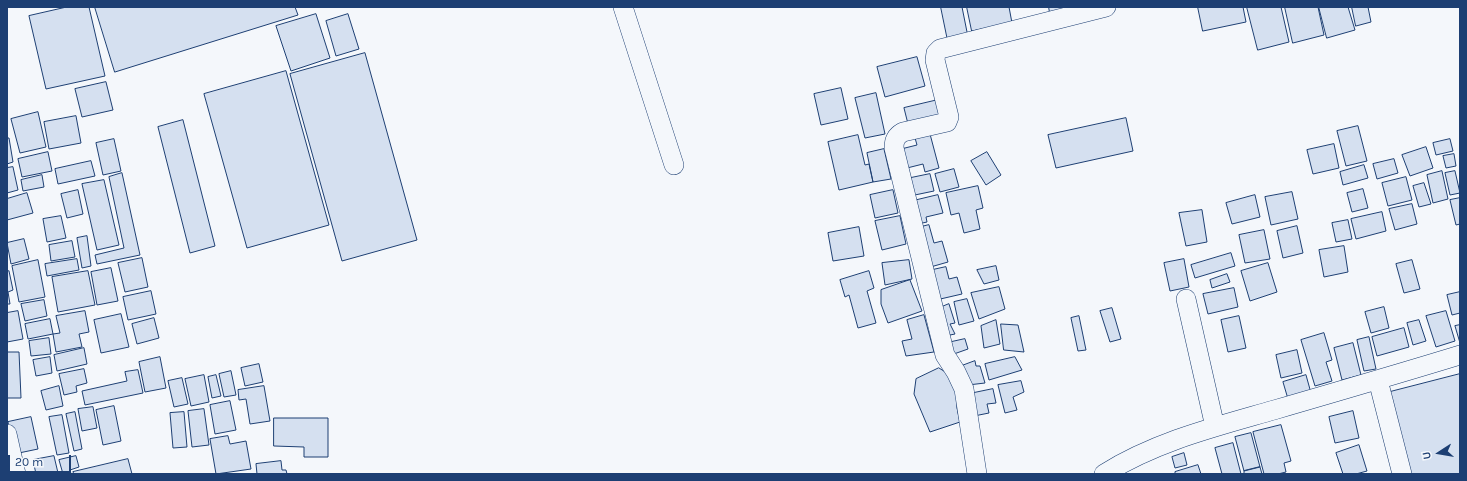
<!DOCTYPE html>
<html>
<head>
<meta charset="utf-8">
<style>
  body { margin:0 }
  #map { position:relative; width:1467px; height:481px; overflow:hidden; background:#f4f7fb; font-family:Karla,sans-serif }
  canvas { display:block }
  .frame { position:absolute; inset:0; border:8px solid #1d3f73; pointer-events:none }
  .north { position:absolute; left:1419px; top:433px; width:40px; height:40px; -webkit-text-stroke:3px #f4f7fb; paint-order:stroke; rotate:258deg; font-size:11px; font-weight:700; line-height:16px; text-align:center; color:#1d3f73 }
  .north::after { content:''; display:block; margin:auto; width:14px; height:18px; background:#1d3f73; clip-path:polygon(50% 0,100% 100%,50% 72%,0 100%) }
  .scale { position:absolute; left:8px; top:455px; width:63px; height:18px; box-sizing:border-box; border:2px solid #1d3f73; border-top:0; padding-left:5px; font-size:12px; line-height:14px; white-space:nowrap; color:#1d3f73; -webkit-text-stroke:3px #f4f7fb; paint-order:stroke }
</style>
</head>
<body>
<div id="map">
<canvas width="1467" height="481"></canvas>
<div class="frame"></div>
<div class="north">U</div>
<div class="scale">20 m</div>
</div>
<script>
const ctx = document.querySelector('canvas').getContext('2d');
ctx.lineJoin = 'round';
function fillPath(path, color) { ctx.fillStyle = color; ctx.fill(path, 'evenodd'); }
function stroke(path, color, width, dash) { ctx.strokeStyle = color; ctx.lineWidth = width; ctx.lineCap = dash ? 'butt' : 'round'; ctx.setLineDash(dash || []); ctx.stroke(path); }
const building = new Path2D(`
  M67 7H89L105 76 46 89 29 16Z
  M95 7H295L298 15 115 72Z
  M941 7H962L968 37 948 41Z
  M967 7H1009L1012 23 972 31Z
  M1049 7H1075L1050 13Z
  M1198 7H1243L1246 22 1203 31Z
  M1247 7H1281L1289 42 1258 50Z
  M1285 7H1318L1324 35 1293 43Z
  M1319 7H1348L1355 30 1327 38Z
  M1352 7H1368L1371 22 1356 26Z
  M316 14 330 58 291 71 276 26Z
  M348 14 359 49 336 56 326 21Z
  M365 53 417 240 342 261 290 74Z
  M917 57 925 86 885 97 877 67Z
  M286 71 329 225 247 248 204 94Z
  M106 82 113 110 82 117 75 89Z
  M841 88 848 119 821 125 814 94Z
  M876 93 885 134 865 138 855 98Z
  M938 100 943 120 909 128 904 108Z
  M38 112 46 147 20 153 11 119Z
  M76 116 81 143 49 149 44 122Z
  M1126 118 1133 151 1056 168 1048 135Z
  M183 120 215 246 190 253 158 127Z
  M1358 126 1367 161 1346 166 1337 131Z
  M930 134 939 168 925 172 923 164 907 168 901 149 917 145 915 138Z
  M858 135 865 165 869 164 873 182 839 190 828 142Z
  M7 138H9L13 162 7 164Z
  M114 139 121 171 103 175 96 143Z
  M1450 139 1453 151 1436 155 1433 143Z
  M1334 144 1339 168 1313 174 1307 150Z
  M1426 147 1433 168 1410 176 1402 155Z
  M884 149 891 179 873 182 867 153Z
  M48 152 52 171 22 177 18 159Z
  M987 152 1001 175 986 185 971 161Z
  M1454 154 1456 166 1446 168 1443 156Z
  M1394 159 1398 173 1377 179 1373 164Z
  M91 161 95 176 58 184 55 169Z
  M1364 165 1368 178 1343 185 1340 172Z
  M13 167 18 190 7 193V168Z
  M954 169 959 187 940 192 935 174Z
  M1442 171 1448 199 1433 203 1427 175Z
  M1455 171 1460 193 1450 195 1445 173Z
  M122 173 140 255 97 264 95 255 124 248 109 177Z
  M930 174 934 191 910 196 906 179Z
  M42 175 44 187 23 191 21 180Z
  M1406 177 1412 200 1388 206 1382 183Z
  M104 180 119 245 97 250 82 184Z
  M1424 183 1431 204 1419 207 1413 186Z
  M978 186 983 208 976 210 980 229 964 233 959 213 951 215 946 193Z
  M1363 189 1368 208 1352 212 1347 193Z
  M78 190 83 214 67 218 61 194Z
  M893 190 898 213 875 218 870 195Z
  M1292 192 1298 219 1271 225 1265 197Z
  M27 193 33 213 7 220V199Z
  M938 195 943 213 926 217 927 222 918 224 913 201Z
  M1255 195 1260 217 1232 224 1226 203Z
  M1460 198V224L1456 225 1450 200Z
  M1412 204 1417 224 1395 230 1389 209Z
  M1202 210 1207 242 1186 246 1179 213Z
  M1382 212 1386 231 1356 239 1351 219Z
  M61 216 66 238 47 242 43 219Z
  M900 216 906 244 882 250 875 221Z
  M1348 220 1352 239 1336 242 1332 223Z
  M929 225 934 243 942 241 948 262 927 268 917 228Z
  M1297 226 1303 253 1283 258 1277 231Z
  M859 227 864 256 833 261 828 233Z
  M1264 230 1270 259 1245 263 1239 235Z
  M87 236 91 266 82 268 77 238Z
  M24 239 29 259 11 264 7 243Z
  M72 241 75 257 51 261 49 245Z
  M1344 246 1348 272 1324 277 1319 250Z
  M1231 253 1235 266 1195 278 1191 265Z
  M142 258 148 287 125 292 118 263Z
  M77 259 79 270 47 276 45 264Z
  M1184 259 1189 287 1170 291 1164 263Z
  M38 260 45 297 19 302 12 266Z
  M909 260 912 279 885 285 882 263Z
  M1412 260 1420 289 1404 293 1396 264Z
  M1268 263 1277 292 1250 301 1241 271Z
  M996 266 999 280 984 284 977 270Z
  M946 267 949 279 957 277 962 294 936 300 928 271Z
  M111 268 118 301 97 305 91 272Z
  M9 271 13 290 8 292 10 304H7V272Z
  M88 271 95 305 58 312 52 277Z
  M869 271 874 288 867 291 876 323 858 328 849 295 845 297 840 280Z
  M1227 274 1230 282 1212 288 1210 280Z
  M910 280 922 311 888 323 881 304V290Z
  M999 287 1005 309 979 319 971 293Z
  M1234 288 1238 307 1208 314 1203 294Z
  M151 291 156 314 128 320 123 297Z
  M1460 292V313L1452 315 1447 295Z
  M967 299 974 321 959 325 954 302Z
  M44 300 47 316 25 321 21 304Z
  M949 304 955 323 950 324 955 334 945 336 937 309Z
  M1384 307 1389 328 1371 333 1365 312Z
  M1112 308 1121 339 1110 342 1100 311Z
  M18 311 23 339 7 342V313Z
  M85 311 89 332 79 334 82 347 56 352 53 334 60 333 56 316Z
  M1446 311 1455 341 1436 347 1426 316Z
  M121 314 129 347 101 353 94 320Z
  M924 315 934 352 906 356 902 341 912 339 907 320Z
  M1079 316 1086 350 1078 351 1071 318Z
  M1239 316 1246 348 1228 352 1221 320Z
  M154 318 159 338 137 344 132 324Z
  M50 319 53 334 28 339 25 324Z
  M996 320 1000 344 984 348 981 326Z
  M1419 320 1426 341 1413 345 1407 323Z
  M1001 324 1018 325 1024 352 1004 350Z
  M1460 325V343L1455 326Z
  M1404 328 1409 347 1377 356 1372 337Z
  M1324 333 1332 360 1326 362 1332 381 1315 386 1301 340Z
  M1369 337 1376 369 1364 371 1357 340Z
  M49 338 51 354 31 356 29 341Z
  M965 339 968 349 951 355 947 343Z
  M1353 343 1361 375 1342 380 1334 348Z
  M84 348 87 364 57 371 54 355Z
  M1297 350 1302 373 1281 378 1276 355Z
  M7 352H19L21 398H7Z
  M50 357 52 373 36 376 33 360Z
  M160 357 166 388 145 392 139 362Z
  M1015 357 1022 370 989 380 985 364Z
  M975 361 976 366H980L985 383 968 385 959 367Z
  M259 364 263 382 245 386 241 368Z
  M939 368 950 375 957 390V408L960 422 930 432 914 394 916 379Z
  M84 369 87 383 76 386 77 392 64 395 59 374Z
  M138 370 143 393 85 405 82 391 127 381 125 372Z
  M231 371 236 395 224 397 219 374Z
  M1460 374V474H1410L1390 392Z
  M204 375 209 402 191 406 185 379Z
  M216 375 221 396 212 398 208 377Z
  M1306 375 1311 393 1288 399 1283 382Z
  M182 378 188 404 174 407 168 381Z
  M1021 381 1024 392 1013 397 1017 410 1005 413 998 385Z
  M59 386 63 406 46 410 41 391Z
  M264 386 270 421 250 424 246 399 239 400 238 390Z
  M993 389 996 403 987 404 989 413 974 416 969 394Z
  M230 401 236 430 215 434 210 405Z
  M114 406 121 441 103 445 96 410Z
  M93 407 97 428 82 431 78 409Z
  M204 409 209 445 192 447 188 411Z
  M1353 411 1359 438 1335 443 1329 417Z
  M75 412 82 449 74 451 66 414Z
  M184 412 187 447 173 448 170 413Z
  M62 415 69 453 57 455 49 417Z
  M31 417 38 449 14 454 8 422Z
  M274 418H328V457H304V447L274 446Z
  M1281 425 1291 461 1284 463 1286 472 1278 474H1264L1253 432Z
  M1251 433 1260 467 1244 471 1235 437Z
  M228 436 230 444 246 441 251 469 216 474 210 439Z
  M1233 443 1241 474H1222L1215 448Z
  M1359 445 1367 471 1356 474H1343L1336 453Z
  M1184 453 1187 465 1175 468 1172 457Z
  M54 456 58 473 36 474 33 460Z
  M76 456 79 467 70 470 71 474H63L59 460Z
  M128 459 132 474H74L73 472Z
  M281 461 282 470H286L287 474H257L256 464Z
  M1198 465 1201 474H1175V472Z
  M1260 467 1262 474H1244V471Z`);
const street = new Path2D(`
  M623 7 674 165
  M1186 299 1215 427
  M1378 380 1402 474
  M7 434 16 474
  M977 474 964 389 956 372 945 355 894 148C894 140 896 136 903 132L947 122 949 117 935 60 936 53 940 49 1106 7
  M1104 474C1157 441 1215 427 1274 410 1336 392 1398 374 1460 355`);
fillPath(building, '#d5e0f0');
stroke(building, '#1d3f73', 1);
stroke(street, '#1d3f73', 20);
stroke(street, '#f4f7fb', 19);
</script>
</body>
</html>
